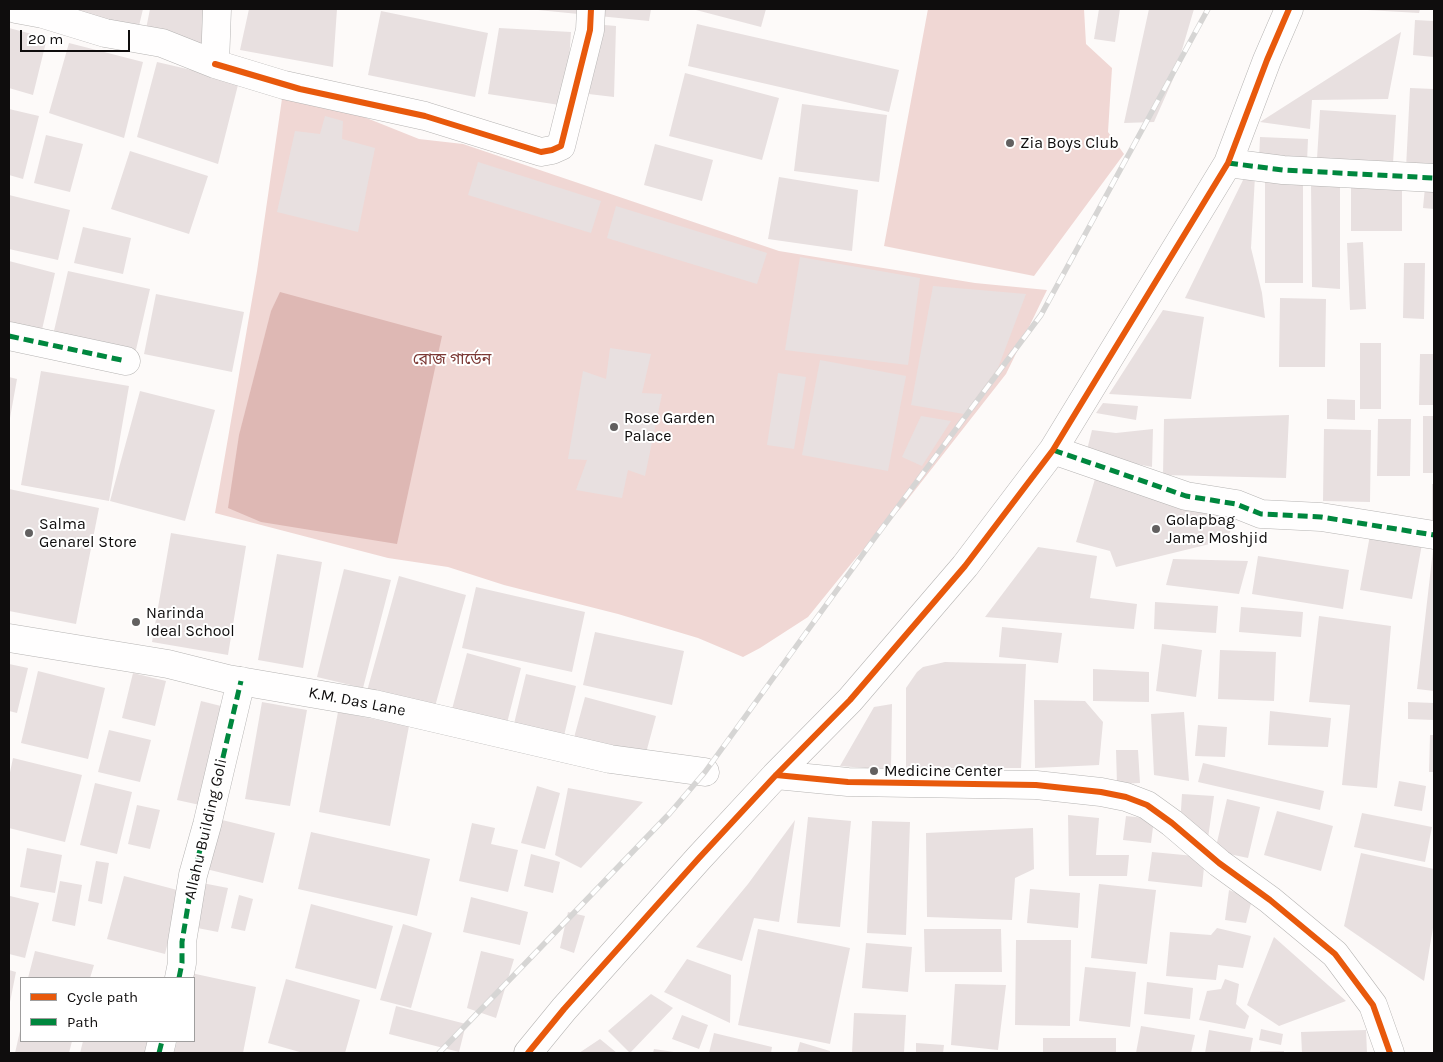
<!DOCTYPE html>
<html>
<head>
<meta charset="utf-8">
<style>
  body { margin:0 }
  #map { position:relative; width:1443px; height:1062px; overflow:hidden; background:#fdfaf9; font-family:Karla,sans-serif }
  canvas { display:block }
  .frame { position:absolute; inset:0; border:10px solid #0f0d0d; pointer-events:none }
  .legend { position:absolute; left:20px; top:977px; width:175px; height:65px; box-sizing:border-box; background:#fff; border:1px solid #9f9e9e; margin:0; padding:6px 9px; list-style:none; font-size:15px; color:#0f0d0d }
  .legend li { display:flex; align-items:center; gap:10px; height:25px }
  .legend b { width:25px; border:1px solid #9f9e9e }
  .scale { position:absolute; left:20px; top:30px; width:110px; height:22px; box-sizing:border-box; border:2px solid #0f0d0d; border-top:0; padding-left:6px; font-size:15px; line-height:18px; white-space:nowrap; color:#0f0d0d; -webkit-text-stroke:4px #fff; paint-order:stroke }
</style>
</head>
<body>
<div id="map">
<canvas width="1443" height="1062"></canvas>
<div class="frame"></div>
<ul class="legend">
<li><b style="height:6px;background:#e8590c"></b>Cycle path</li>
<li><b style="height:6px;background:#00873e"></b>Path</li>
</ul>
<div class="scale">20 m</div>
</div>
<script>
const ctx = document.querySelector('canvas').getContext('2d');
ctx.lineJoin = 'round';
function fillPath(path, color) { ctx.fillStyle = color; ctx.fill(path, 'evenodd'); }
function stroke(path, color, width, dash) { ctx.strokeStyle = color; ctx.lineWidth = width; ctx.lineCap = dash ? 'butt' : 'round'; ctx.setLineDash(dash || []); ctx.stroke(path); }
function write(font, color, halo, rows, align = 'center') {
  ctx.font = font + ' Karla,"Noto Sans Bengali",sans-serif'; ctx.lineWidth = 4; ctx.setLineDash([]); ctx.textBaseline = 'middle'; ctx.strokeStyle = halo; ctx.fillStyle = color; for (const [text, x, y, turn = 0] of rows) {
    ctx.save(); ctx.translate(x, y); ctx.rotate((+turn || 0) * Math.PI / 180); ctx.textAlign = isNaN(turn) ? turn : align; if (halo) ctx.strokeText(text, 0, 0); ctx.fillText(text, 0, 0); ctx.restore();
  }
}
const green = new Path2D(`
  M928 9H1084L1086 44 1112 68 1108 132 1124 154 1034 276 884 246Z
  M284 85 419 139 463 144 779 251 975 283 1047 290 1006 374 901 508 855 559 808 617 760 648 743 657 698 638 618 614 504 585 448 567 388 558 215 513 257 271Z`);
const water = new Path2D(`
  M280 292 442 336 397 544 261 522 228 508 239 435 271 311Z`);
const building = new Path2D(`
  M75 9H143L138 30 74 15Z
  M150 9H209L203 46 146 29Z
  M249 9H337L333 67 240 50Z
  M538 9H651L649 21 538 10Z
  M696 9H766L761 27 696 10Z
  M1099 9H1120L1115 42 1094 39Z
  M1149 9H1194L1174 77 1154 122 1124 123Z
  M1367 9H1420L1419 13 1367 10Z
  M381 11 488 33 475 97 368 75Z
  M1415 20 1434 21V57L1413 55Z
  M582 23 616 26 614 97 580 93Z
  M697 24 899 70 889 112 688 66Z
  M9 28 47 38 33 95 9 88Z
  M499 28 571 32 566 106 488 94Z
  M1401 32 1388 99 1312 100 1310 129 1260 122Z
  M69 43 143 62 124 138 49 113Z
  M157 62 239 81 218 164 137 137Z
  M685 73 779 98 762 160 669 136Z
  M1410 88 1434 89V170L1406 168Z
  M802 104 887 115 879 182 794 171Z
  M9 109 39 116 23 179 9 175Z
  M1320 110 1396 115 1393 163 1317 159Z
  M325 116 343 121 342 139 375 148 358 232 277 212 295 131 320 134Z
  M46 135 83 144 70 192 34 183Z
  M1260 137 1308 139 1307 162 1259 160Z
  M655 144 713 160 702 201 644 185Z
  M130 151 208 176 189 234 111 209Z
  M478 162 601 201 591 233 468 195Z
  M1246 174 1255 176 1251 248 1262 293 1265 318 1185 298Z
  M779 177 858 190 852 251 768 239Z
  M1303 179V283H1265V180Z
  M1340 181V289L1312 287 1311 183Z
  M1351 182 1402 183V231H1351Z
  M1425 187 1434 188V209L1423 208Z
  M9 195 70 210 58 260 9 249Z
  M616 206 767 253 757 284 607 238Z
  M83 227 131 238 123 274 74 263Z
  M1363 242 1366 309 1350 310 1347 243Z
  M800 257 920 278 908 365 785 350Z
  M9 261 55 273 41 334 9 327Z
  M1404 263H1425L1424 319 1403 318Z
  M68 271 150 289 135 354 53 335Z
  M933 286 1026 294 998 368 964 414 911 405Z
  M156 294 244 312 232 372 144 354Z
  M1280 298 1326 299 1325 367H1279Z
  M1163 310 1204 317 1191 399 1109 394Z
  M1360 343H1381V409H1360Z
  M610 348 651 354 642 393 662 394 645 476 628 470 622 498 576 490 587 460 568 459 583 371 606 379Z
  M1420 354H1434V405H1419Z
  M820 360 906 376 888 471 802 455Z
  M41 371 129 386 109 501 21 485Z
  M778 373 806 377 794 449 767 445Z
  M9 377 17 379 10 418 9 417Z
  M140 391 215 410 185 521 110 501Z
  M1327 399 1355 400V420L1327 419Z
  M1103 403 1138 406 1136 420 1096 413Z
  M1289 415 1286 478 1163 475 1164 419Z
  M921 416 951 421 922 466 902 457Z
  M1423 416H1434V473H1423Z
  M1378 419H1411L1410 476H1377Z
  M1153 429 1152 467 1086 454 1092 430 1116 433Z
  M1324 429 1371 430 1370 502 1323 501Z
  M1095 479 1237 518 1226 540 1116 567 1110 551 1076 542Z
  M1432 484H1434V529H1432Z
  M9 489 99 508 76 624 9 611Z
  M171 533 246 546 228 655 152 642Z
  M1370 535 1422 544 1412 599 1360 590Z
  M1038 547 1097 556 1090 598 1137 604 1134 629 985 617Z
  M1433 550H1434V691L1417 689Z
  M277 554 322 562 303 668 258 660Z
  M1258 556 1349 570 1343 609 1252 594Z
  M1173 559 1248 561 1239 594 1166 585Z
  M344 569 391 580 363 688 317 677Z
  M399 576 466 595 434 710 367 691Z
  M476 587 585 612 572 672 462 648Z
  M1155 602 1218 606 1216 633 1154 629Z
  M1241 607 1303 612 1301 637 1239 632Z
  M1319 616 1391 626 1377 788 1342 785 1350 705 1309 702Z
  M1002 627 1062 633 1058 663 999 657Z
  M595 632 684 651 672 705 583 685Z
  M1162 644 1202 650 1196 697 1156 691Z
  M1220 650 1276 652 1274 701 1218 699Z
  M467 653 521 668 506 727 451 713Z
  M945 662 1026 664 1021 768H906V688L917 672 923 667Z
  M9 664 28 668 17 713 9 711Z
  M1093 669 1149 672V702L1093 701Z
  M38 671 105 688 88 759 21 743Z
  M133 673 166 681 155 726 122 718Z
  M526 674 576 686 562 744 512 732Z
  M585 697 656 716 643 764 572 745Z
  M1034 700 1085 701 1103 722 1099 765 1035 768Z
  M201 701 233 709 209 807 177 800Z
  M262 702 307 710 290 806 245 799Z
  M1408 702 1434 703V720L1408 719Z
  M892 704 891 770 840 766 874 707Z
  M1270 711 1331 718 1328 747 1268 745Z
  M338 712 409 726 390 826 319 812Z
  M1184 712 1189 781 1154 775 1151 714Z
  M1198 725 1227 727 1225 757 1195 756Z
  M109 730 151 740 140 782 98 772Z
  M1430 735H1434V772H1429Z
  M1116 750H1138L1140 783 1117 784Z
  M13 758 82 775 65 842 9 828V777Z
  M1203 763 1324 791 1320 810 1198 782Z
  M1399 781 1426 786 1422 811 1394 806Z
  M95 783 132 792 117 854 80 845Z
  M537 786 560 793 545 849 521 843Z
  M568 788 643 802 581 868 555 855Z
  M1182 794 1214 796 1207 845 1180 825Z
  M1227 799 1260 807 1248 858 1215 851Z
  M137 805 160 810 150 849 128 844Z
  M1277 811 1333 826 1321 871 1264 855Z
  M1362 813 1432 827 1425 862 1354 847Z
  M1068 815 1099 818 1096 855H1129L1127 876H1069Z
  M1126 816 1154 819 1151 843 1123 840Z
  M808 817 851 821 840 927 797 923Z
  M214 818 275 833 263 883 202 868Z
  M795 820 779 922 754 918 742 961 696 947 748 884Z
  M872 821 910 822 906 935 867 933Z
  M472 823 495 828 491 844 518 850 508 892 459 881Z
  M1033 828 1034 869 1015 878 1012 920 927 917 926 833Z
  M311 832 430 859 417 916 298 889Z
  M27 848 62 855 55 893 20 887Z
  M1152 852 1205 857 1202 887 1148 881Z
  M1361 853 1434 869V922L1424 981 1344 926Z
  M531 854 560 862 553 893 524 886Z
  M96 861 109 863 102 904 88 901Z
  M124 876 181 891 165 954 107 939Z
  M60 881 82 885 75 926 52 921Z
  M197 882 228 888 218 932 187 926Z
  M1099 884 1156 890 1147 964 1091 958Z
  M1030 889 1080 893 1078 928 1027 923Z
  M1229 890 1252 899 1246 923 1225 920Z
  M239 895 253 899 245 931 231 928Z
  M10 896 39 903 25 958 9 954Z
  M471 897 528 912 520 945 463 932Z
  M311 904 393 926 376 989 295 968Z
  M568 912 585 916 574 953 560 948Z
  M403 924 432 933 411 1008 380 1000Z
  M1217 928 1251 936 1243 968 1218 965 1216 980 1166 976 1170 932 1211 935Z
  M758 929 850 948 830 1044 738 1025Z
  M924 929H1001L1002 972H925Z
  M1274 937 1346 1001 1279 1026 1247 1005Z
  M1016 940H1071L1070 1026 1015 1025Z
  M866 943 912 947 908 992 862 988Z
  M35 951 94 965 90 978H28Z
  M481 951 514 959 496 1018 467 1008Z
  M687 959 731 975 730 1023 664 992Z
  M1085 967 1136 972 1130 1027 1079 1021Z
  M9 970 16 972 10 1002H9Z
  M191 973 256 987 243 1053H174L177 1041H194V978H190Z
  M286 979 360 1000 345 1053H303L268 1043Z
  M1225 979 1239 984 1236 1004 1249 1016 1245 1029 1199 1020 1207 991 1221 989Z
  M1147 982 1193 988 1190 1019 1144 1014Z
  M955 984 1006 985 998 1050 951 1045Z
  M651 994 673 1008 630 1053 608 1031Z
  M396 1006 466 1024 459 1052 389 1034Z
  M854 1013 906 1015 904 1053H852Z
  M682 1015 708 1025 699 1049 672 1039Z
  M1141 1026 1195 1035 1191 1053H1136Z
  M1261 1029 1283 1034 1281 1045 1259 1040Z
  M1209 1030 1253 1038 1250 1053H1205Z
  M1366 1030 1367 1053H1302L1301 1032Z
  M20 1031 21 1041H72L69 1053H15Z
  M714 1033 772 1047 771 1053H709Z
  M1043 1038H1116V1053H1043Z
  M600 1039 617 1053H579Z
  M83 1041H163L160 1053H80Z
  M800 1042 830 1051V1053H797Z
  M916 1043 944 1045 943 1053H916Z
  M654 1049 674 1052 673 1053H653Z
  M1260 1051H1284V1053H1260Z`);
const minor = new Path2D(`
  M16 9 43 14 105 33 162 43 215 64 284 85 425 116 541 152 552 150 561 146 590 30 591 9
  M215 64 217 9
  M1228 163 1283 170 1434 178
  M9 336 126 361
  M1053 450 1186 496 1236 504 1261 514 1321 517 1434 535
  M9 638 168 664 228 679 374 704 610 759 705 772
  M776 775 848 782 1036 785 1101 792 1126 797 1147 805 1172 823 1219 863 1270 900 1335 954 1373 1005 1390 1053
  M179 978 182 963V942L193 875 207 825 241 681
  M159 1053 162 1041
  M528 1053 564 1009 699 858 776 775 850 700 965 566 1053 450 1228 163 1267 60 1289 9`);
const rail = new Path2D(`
  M439 1053 670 813 705 772 874 539 1041 315 1208 9`);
const quiet = new Path2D(`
  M1228 163 1283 170 1434 178
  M9 336 126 361
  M1053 450 1186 496 1236 504 1261 514 1321 517 1434 535
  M179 978 182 963V942L193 875 207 825 241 681
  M159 1053 162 1041`);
const cycleway = new Path2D(`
  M215 64 300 89 425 116 541 152 552 150 561 146 590 30 591 9
  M776 775 848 782 1036 785 1101 792 1126 797 1147 805 1172 823 1219 863 1270 900 1335 954 1373 1005 1390 1053
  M528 1053 564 1009 699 858 776 775 850 700 965 566 1053 450 1228 163 1267 60 1289 9`);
const markers = [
  [1010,143,5,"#626060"],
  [614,427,5,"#626060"],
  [1156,529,5,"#626060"],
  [29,533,5,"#626060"],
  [136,622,5,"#626060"],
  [874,771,5,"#626060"]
];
const poiNames = [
  ["Zia Boys Club",1020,143],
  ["Rose Garden",624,418],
  ["Palace",624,436],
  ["Golapbag",1166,520],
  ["Jame Moshjid",1166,538],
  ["Salma",39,524],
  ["Genarel Store",39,542],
  ["Narinda",146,613],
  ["Ideal School",146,631],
  ["Medicine Center",884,771]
];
const parkNames = [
  ["রোজ গার্ডেন",452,359]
];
const streetNames = [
  ["K.M. Das Lane",357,702,11],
  ["Allahu Building Goli",206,829,-77]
];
fillPath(green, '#f0d7d4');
fillPath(water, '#deb8b4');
fillPath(building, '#e8e0e0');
stroke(minor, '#b6b4b3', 29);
stroke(minor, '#fffefe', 28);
stroke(rail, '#d6d5d4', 5.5);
stroke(rail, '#fff', 4, [11]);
stroke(quiet, '#00873e', 5, [10, 5]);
stroke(cycleway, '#e8590c', 6);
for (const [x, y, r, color] of markers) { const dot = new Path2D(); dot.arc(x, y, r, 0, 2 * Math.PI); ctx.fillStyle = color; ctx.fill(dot); stroke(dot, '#fff', 2); }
write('16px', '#0f0d0d', '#fff', poiNames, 'left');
write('16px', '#7b3834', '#fff', parkNames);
write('16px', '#0f0d0d', '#fff', streetNames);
</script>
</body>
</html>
